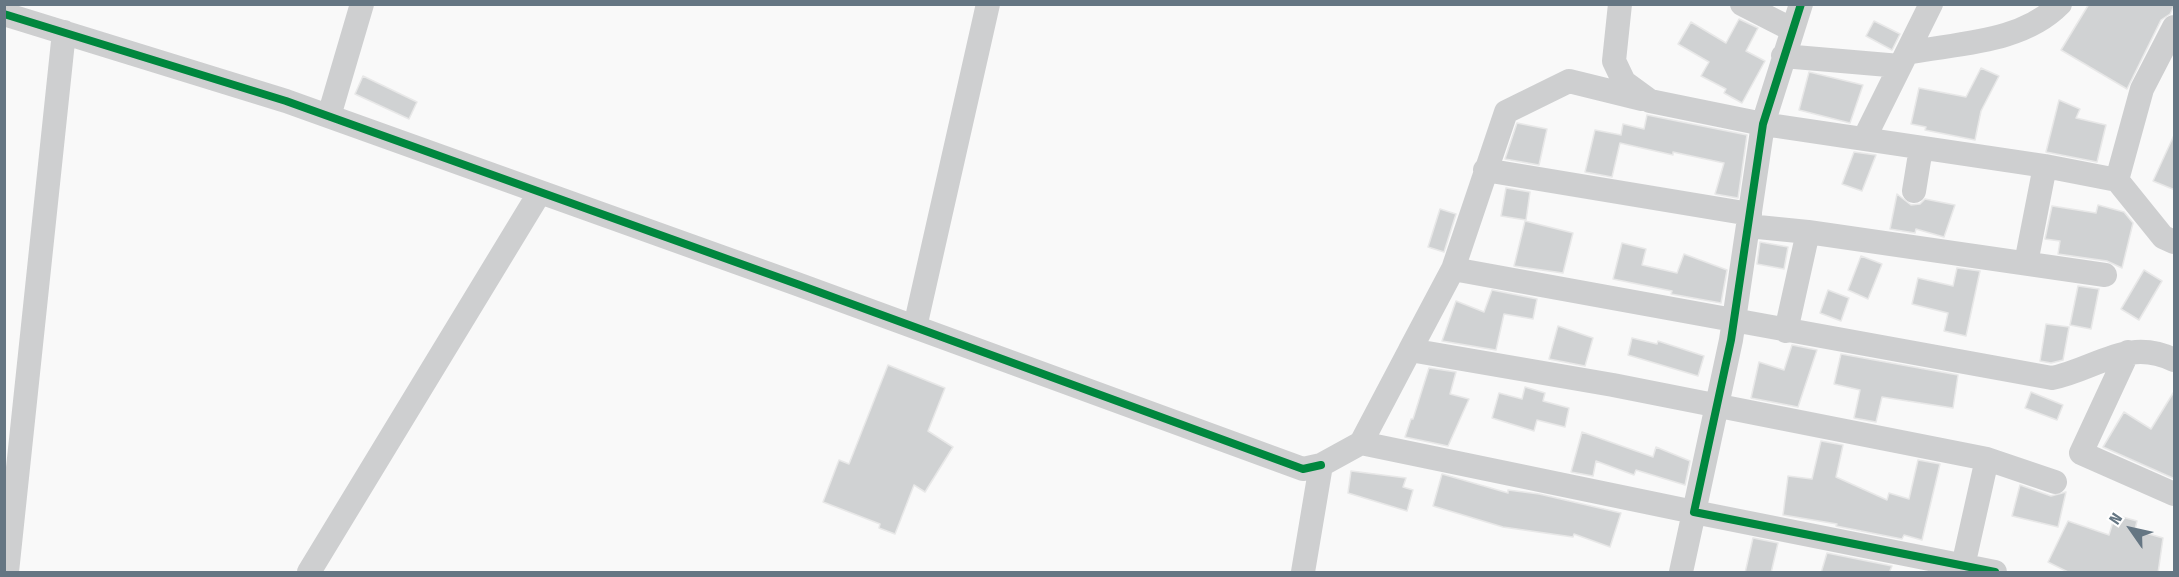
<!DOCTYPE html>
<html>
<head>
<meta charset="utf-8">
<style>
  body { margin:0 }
  #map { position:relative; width:2179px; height:577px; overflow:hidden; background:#f9f9f9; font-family:"Fira Sans Condensed",sans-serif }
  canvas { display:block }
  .frame { position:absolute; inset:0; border:6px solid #657683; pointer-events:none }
  .north { position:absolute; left:2101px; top:499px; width:60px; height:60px; -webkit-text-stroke:4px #fff; paint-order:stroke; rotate:304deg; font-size:16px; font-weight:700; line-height:24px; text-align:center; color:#657683 }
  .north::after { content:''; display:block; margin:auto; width:21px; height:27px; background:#657683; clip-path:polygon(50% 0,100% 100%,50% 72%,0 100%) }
</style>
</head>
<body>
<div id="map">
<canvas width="2179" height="577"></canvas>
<div class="frame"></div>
<div class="north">N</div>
</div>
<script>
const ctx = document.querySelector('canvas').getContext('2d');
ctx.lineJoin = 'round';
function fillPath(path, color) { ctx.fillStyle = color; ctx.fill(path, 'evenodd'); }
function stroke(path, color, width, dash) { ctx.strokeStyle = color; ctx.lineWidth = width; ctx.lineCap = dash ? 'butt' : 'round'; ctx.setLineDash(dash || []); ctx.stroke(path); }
const building = new Path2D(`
  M2089 4H2175L2170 14 2161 20 2127 89 2061 50Z
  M1739 19 1758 28 1746 51 1765 61 1742 103 1724 93 1726 89 1701 76 1709 62 1678 44 1691 22 1726 43Z
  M1874 21 1900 34 1892 50 1866 36Z
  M1981 68 1999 76 1981 111 1975 140 1925 130 1926 127 1911 124 1919 88 1966 97Z
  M1809 72 1863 85 1850 123 1799 110Z
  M363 76 417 102 409 119 355 94Z
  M2059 100 2080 109 2076 118 2106 125 2097 162 2046 152Z
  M1647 115 1747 135 1738 198 1715 194 1724 163 1673 152V155L1620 143 1612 177 1585 172 1595 130 1621 135 1623 124 1644 129Z
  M1517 123 1547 129 1539 165 1505 159Z
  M2175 133V190L2153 181Z
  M1854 152 1876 155 1862 191 1842 184Z
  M1506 188 1530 192 1526 220 1501 216Z
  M1897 194 1911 205 1920 204 1925 199 1955 205 1944 237 1916 229 1915 233 1890 229Z
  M2098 205 2124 212 2133 223 2122 268 2107 261 2058 254 2060 241 2045 239 2052 206 2096 213Z
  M1440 209 1456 214 1444 252 1428 247Z
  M1525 221 1573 233 1563 273 1514 266Z
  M1760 242 1788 247 1784 269 1757 264Z
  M1622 243 1646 249 1642 265 1677 273 1684 254 1727 270 1721 303 1671 294 1672 291 1613 279Z
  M1861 256 1882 264 1868 299 1848 290Z
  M1957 268 1980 271 1966 336 1944 331 1948 313 1912 304 1918 278 1953 286Z
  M2144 270 2162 281 2139 320 2121 309Z
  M2078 286 2099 289 2091 329 2070 325Z
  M1492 290 1537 299 1533 319 1504 314 1496 350 1442 341 1456 301 1484 312Z
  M1828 290 1849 298 1841 321 1820 313Z
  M2046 324 2069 327 2063 360 2051 363 2040 361Z
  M1558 326 1593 338 1585 366 1549 359Z
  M1632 338 1657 344 1658 341 1704 356 1698 376 1628 355Z
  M1792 345 1817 350 1798 407 1751 398 1759 362 1784 370Z
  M1841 354 1958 375 1953 408 1882 397 1876 422 1854 418 1860 390 1834 384Z
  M888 365 945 388 928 431 953 447 925 492 914 485 895 534 879 528 880 524 823 502 839 460 849 464Z
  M1429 368 1456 372 1450 394 1469 399 1448 446 1405 437 1411 419H1413Z
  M1525 387 1545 393 1543 401 1569 408 1565 427 1537 420 1534 431 1492 418 1499 393 1522 399Z
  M2175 390V479L2103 447 2124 412 2151 429Z
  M2031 392 2063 405 2057 420 2025 408Z
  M1582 432 1653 457 1656 447 1690 461 1685 485 1636 470 1634 475 1596 461 1593 476 1571 472Z
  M1821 441 1843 445 1836 477 1887 500 1889 493 1909 499 1918 460 1940 464 1922 540 1904 535 1902 539 1836 526 1837 524 1783 515 1788 476 1812 479Z
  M1351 471 1406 478 1403 487 1413 490 1407 511 1348 493Z
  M1442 474 1508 493V490L1539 494 1621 513 1610 547 1574 534 1573 537 1503 527 1433 506Z
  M2020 485 2051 496 2066 492 2058 527 2012 516Z
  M2115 515 2137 521 2135 530 2163 538 2158 573H2070L2048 562 2068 521 2109 535Z
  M1753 538 1778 543 1771 573H1745Z
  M1827 553 1892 566 1889 573H1821Z`);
const minor = new Path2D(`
  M1620 4 1614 61 1624 82 1650 101 1763 124 2045 166 2026 263
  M1742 4 1791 29
  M1801 4 1763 124 1731 340 1694 512 1995 572
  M4 14 286 101 797 284 1303 469 1321 465
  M1907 53C1958 43 2022 43 2060 4
  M1783 56 1900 66
  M329 116 362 4
  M1864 139 1931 4
  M2045 166 2117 180 2163 237 2174 242
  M1485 170 1750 214
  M2117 180 2142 89 2174 27
  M1914 191 1921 148
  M1748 226 1808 232 1786 331
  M1808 232 2105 275
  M1453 269 2052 378C2096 369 2128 337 2174 360
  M915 327 988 4
  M1410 350 1453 269 1506 112 1569 81 1642 99
  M2128 352 2081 453 2174 494
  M1361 443 1410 350 1613 385 1987 459 1963 566
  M1987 459 2055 482
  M7 572 64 32
  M309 572 540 192
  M1303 572 1321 465 1361 443 1694 512 1681 572`);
const cycleway = new Path2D(`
  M1801 4 1763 124 1731 340 1694 512 1995 572
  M4 14 286 101 797 284 1303 469 1321 465`);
fillPath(building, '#d0d2d3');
stroke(building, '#e8e8e8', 1.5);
stroke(minor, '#cecfd0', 24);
stroke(cycleway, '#00873e', 8);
</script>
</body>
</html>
